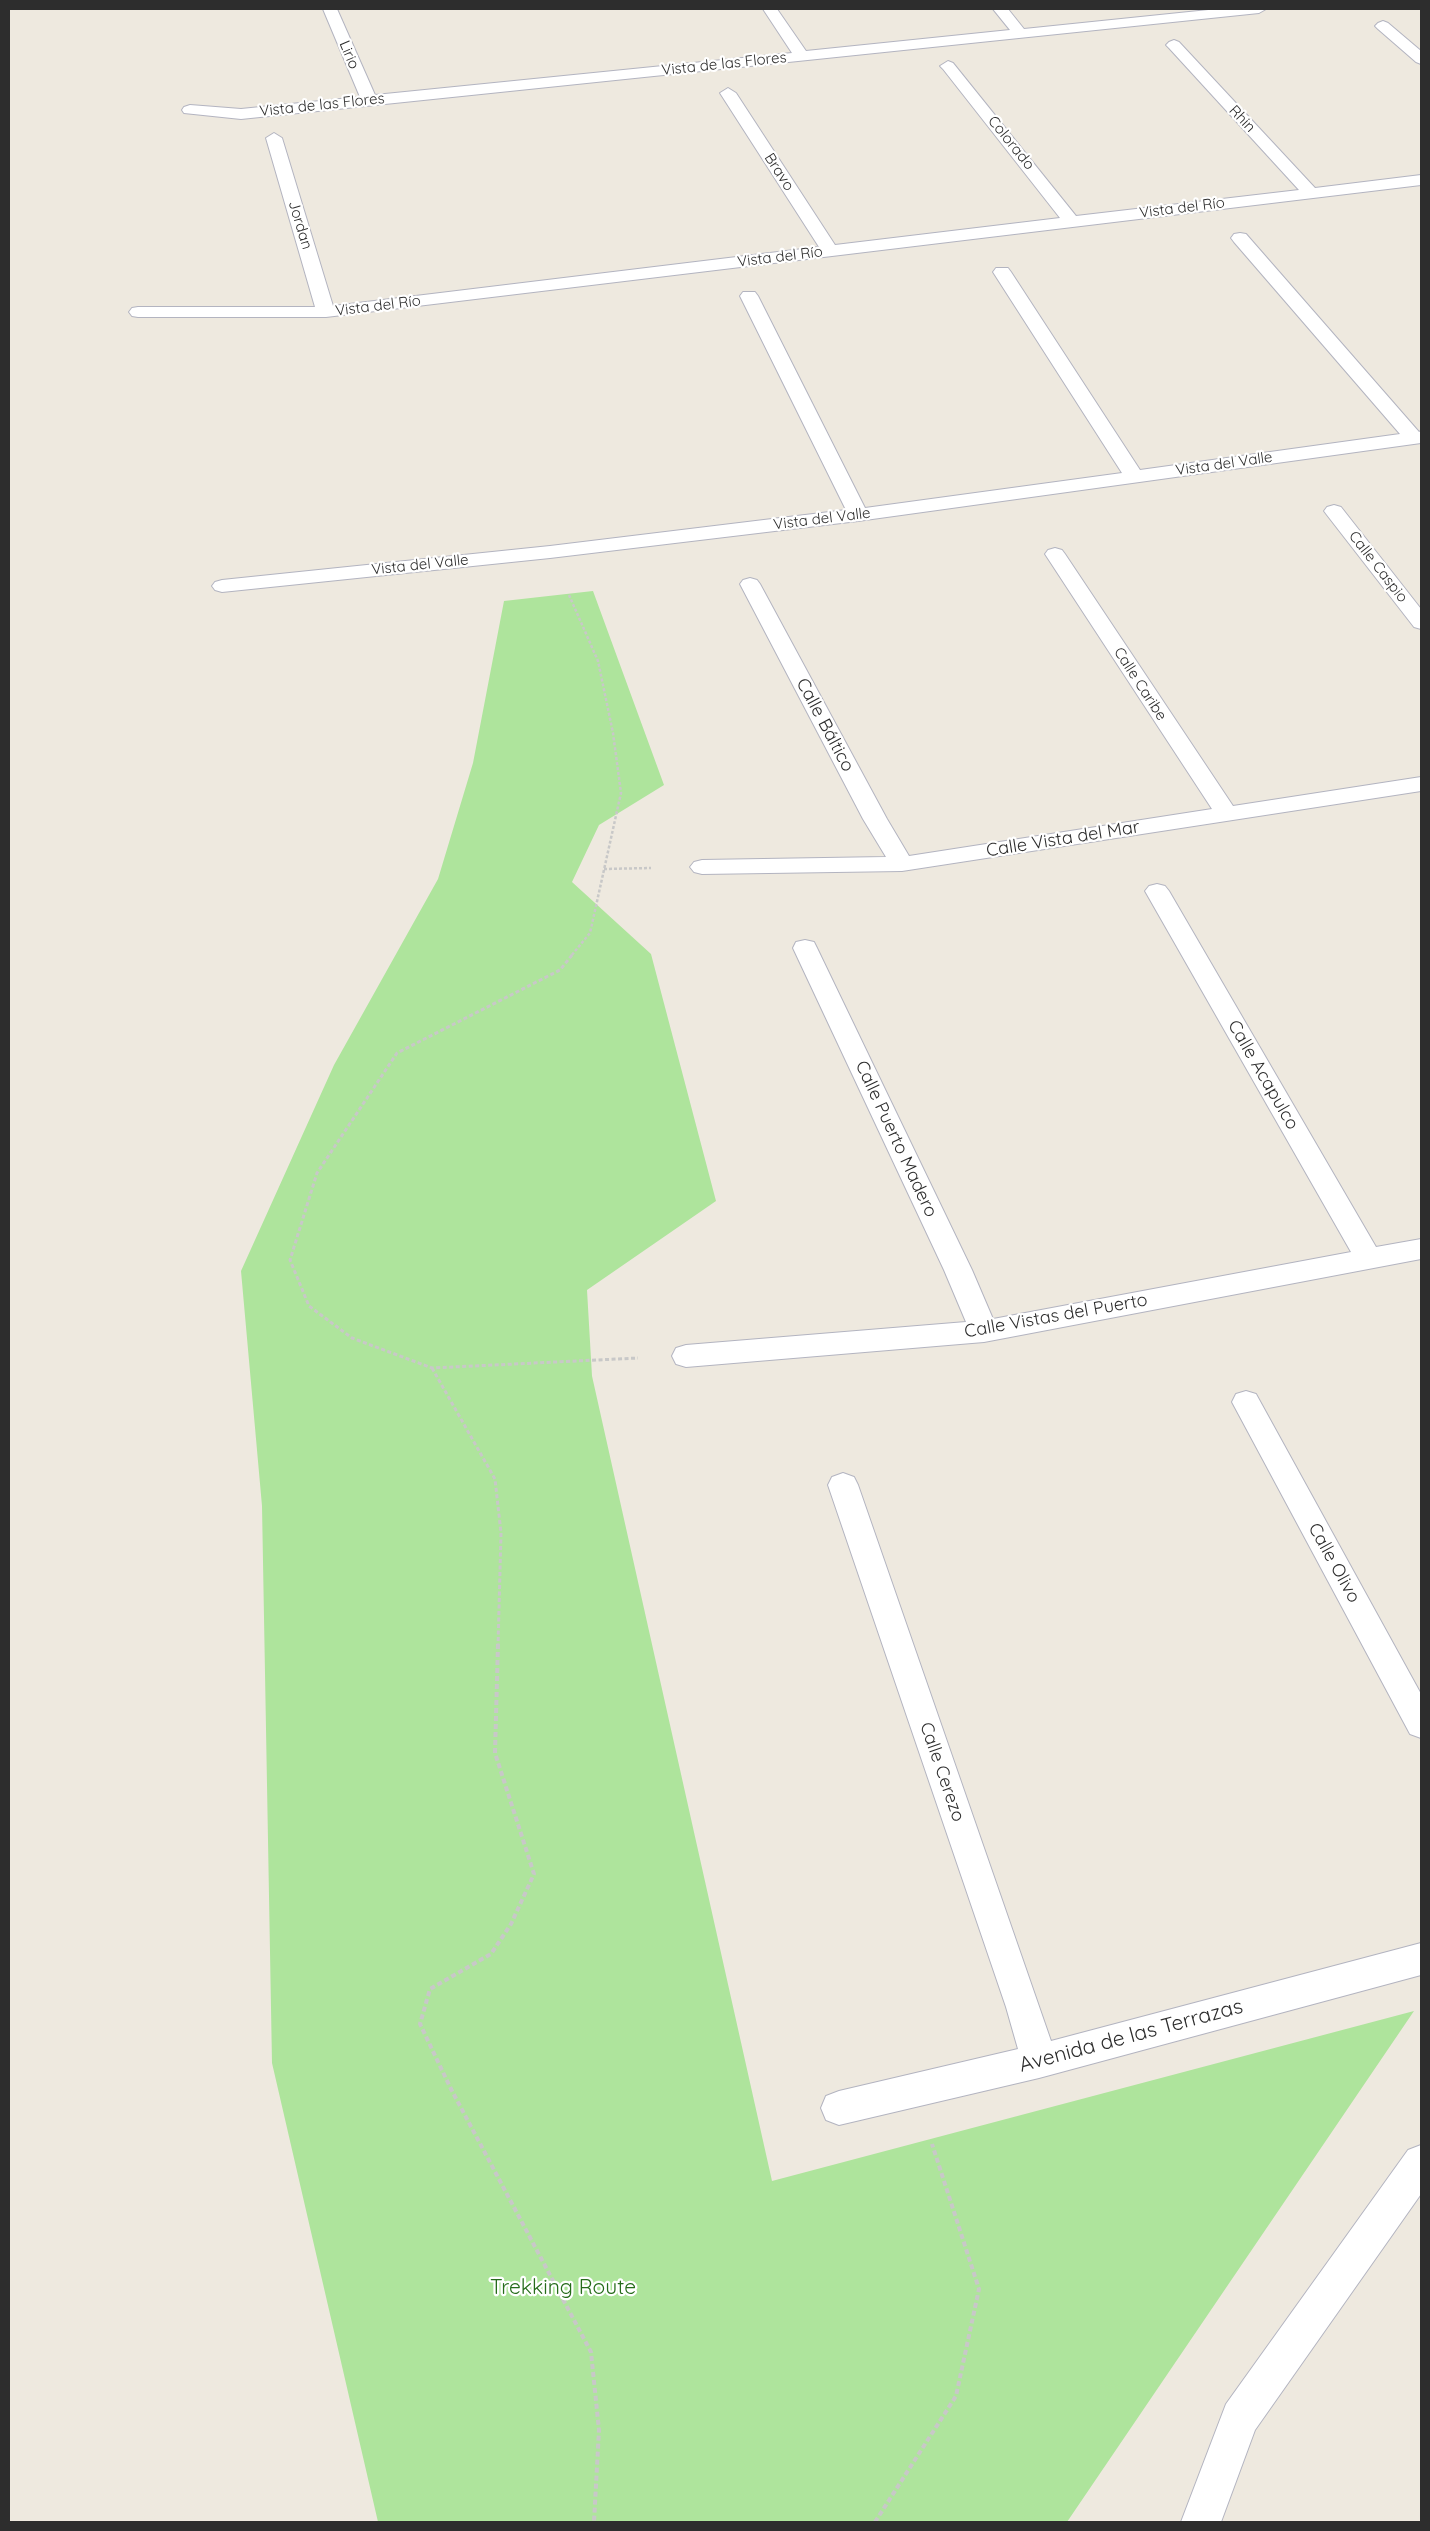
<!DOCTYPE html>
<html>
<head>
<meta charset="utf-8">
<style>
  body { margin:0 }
  #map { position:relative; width:1430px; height:2531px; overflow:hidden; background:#eee9df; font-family:Quicksand,sans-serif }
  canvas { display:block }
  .frame { position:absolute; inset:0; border:10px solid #2d2d2d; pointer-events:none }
</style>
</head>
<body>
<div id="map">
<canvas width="1430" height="2531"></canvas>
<div class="frame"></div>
</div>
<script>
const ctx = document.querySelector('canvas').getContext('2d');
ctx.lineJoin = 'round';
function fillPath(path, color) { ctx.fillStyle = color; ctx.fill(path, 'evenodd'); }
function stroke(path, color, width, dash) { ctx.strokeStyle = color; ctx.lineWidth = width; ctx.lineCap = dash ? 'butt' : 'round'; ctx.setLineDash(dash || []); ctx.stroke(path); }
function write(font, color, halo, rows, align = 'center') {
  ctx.font = font + ' Quicksand,sans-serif'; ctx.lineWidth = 4.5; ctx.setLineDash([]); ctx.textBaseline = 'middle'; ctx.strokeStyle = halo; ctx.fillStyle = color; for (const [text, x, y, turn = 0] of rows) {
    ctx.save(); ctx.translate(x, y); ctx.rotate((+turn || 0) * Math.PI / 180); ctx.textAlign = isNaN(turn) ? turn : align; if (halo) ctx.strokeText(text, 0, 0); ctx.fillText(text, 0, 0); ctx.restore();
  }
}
const green = new Path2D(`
  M593 591 664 785 599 825 572 882 651 954 716 1201 587 1290 592 1376 772 2181 1414 2011 1067 2522H378L272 2063 262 1506 241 1271 334 1065 438 879 473 763 504 601Z`);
const pathFar2 = new Path2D(`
  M569 595 598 661 613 733 621 793 590 933 571 956
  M604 869 651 868`);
const pathFar1 = new Path2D(`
  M572 955 560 970 397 1053 317 1173 290 1260 309 1306 352 1338 432 1368 638 1358
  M432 1368 495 1479 501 1533 498 1646`);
const path = new Path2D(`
  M498 1644 495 1753 534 1874 511 1924 491 1954 430 1989 420 2024 451 2089 591 2352 599 2430 594 2522
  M875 2522 956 2396 979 2289 932 2144`);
const street = new Path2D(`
  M323 9H337L375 95 792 53 763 9H777L806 51 1010 30 993 9H1008L1024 29 1218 9H1266L1259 13 241 119 184 113 182 110 184 107 190 105 241 109 360 97Z
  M1383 21 1388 23 1421 51V64L1416 62 1378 29 1375 26 1378 23Z
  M1174 40 1179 42 1315 188 1421 175V185L326 317H138L132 316 129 312 132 308 138 307H315L266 138 274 133 282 138 333 306 819 247 720 93 728 88 736 93 835 245 1060 218 943 69 940 66 948 61 953 63 1076 216 1299 190 1169 48 1166 45 1169 42Z
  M1240 233 1246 234 1419 432 1421 431V443L858 521 550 558 222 592 215 590 212 586 215 582 222 580 550 546 846 510 740 296 743 292H755L758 296 865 508 1122 473 993 272 996 268H1008L1011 272 1140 470 1400 434 1234 242 1231 238 1234 234Z
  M1334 505 1341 507 1421 609V629L1414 627 1327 515 1324 511 1327 507Z
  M1055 548 1062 550 1065 554 1233 806 1421 777V791L902 871 702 874 694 872 690 867 694 862 702 860 886 857 863 819 740 584 743 580 750 578 757 580 760 584 887 819 909 856 1212 809 1045 554 1048 550Z
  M1157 884 1165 886 1169 891 1376 1247 1421 1239V1259L984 1342 686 1367 676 1364 672 1356 676 1348 686 1345 966 1322 944 1270 793 948 796 942 805 940 814 942 817 948 972 1270 993 1319 1351 1252 1145 891 1149 886Z
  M1246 1391 1256 1394 1421 1694V1738L1410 1734 1232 1402 1236 1394Z
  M843 1473 854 1477 858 1485 1051 2041 1421 1943V1975L1039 2078 839 2125 826 2120 821 2108 826 2096 839 2091 1018 2049 1006 2007 828 1485 832 1477Z
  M1421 2145V2194L1255 2430 1221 2522H1181L1226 2404 1408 2150Z`);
const farStreetnames = [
  ["Lirio",349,55,67],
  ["Vista de las Flores",724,64,-6],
  ["Vista de las Flores",322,105,-6],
  ["Rhin",1242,119,47],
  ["Colorado",1011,143,51],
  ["Bravo",779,172,57],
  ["Vista del Río",1182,208,-7],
  ["Jordan",300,225,73],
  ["Vista del Río",780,257,-7],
  ["Vista del Río",378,306,-7],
  ["Vista del Valle",1224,464,-8],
  ["Vista del Valle",822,519,-7],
  ["Vista del Valle",420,565,-6],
  ["Calle Caspio",1378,567,52],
  ["Calle Caribe",1140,684,57]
];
const streetNames = [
  ["Calle Báltico",825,725,62],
  ["Calle Vista del Mar",1063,839,-9],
  ["Calle Acapulco",1263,1075,60],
  ["Calle Puerto Madero",896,1139,65],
  ["Calle Vistas del Puerto",1056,1316,-10],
  ["Calle Olivo",1334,1563,61],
  ["Calle Cerezo",942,1772,71]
];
const nearStreetnames = [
  ["Avenida de las Terrazas",1131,2036,-15]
];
const nearParknames = [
  ["Trekking Route",563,2288]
];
fillPath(green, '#aee49c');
stroke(street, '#b3b4c0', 2);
stroke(pathFar2, '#c8c8c8', 2.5, [3, 2]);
stroke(pathFar1, '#c8c8c8', 3, [4, 2.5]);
stroke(path, '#c8c8c8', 4, [5, 3]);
fillPath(street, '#fff');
write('15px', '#2d2d2d', '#fff', farStreetnames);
write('18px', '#2d2d2d', '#fff', streetNames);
write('21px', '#2d2d2d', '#fff', nearStreetnames);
write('21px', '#256c1a', '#fff', nearParknames);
</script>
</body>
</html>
